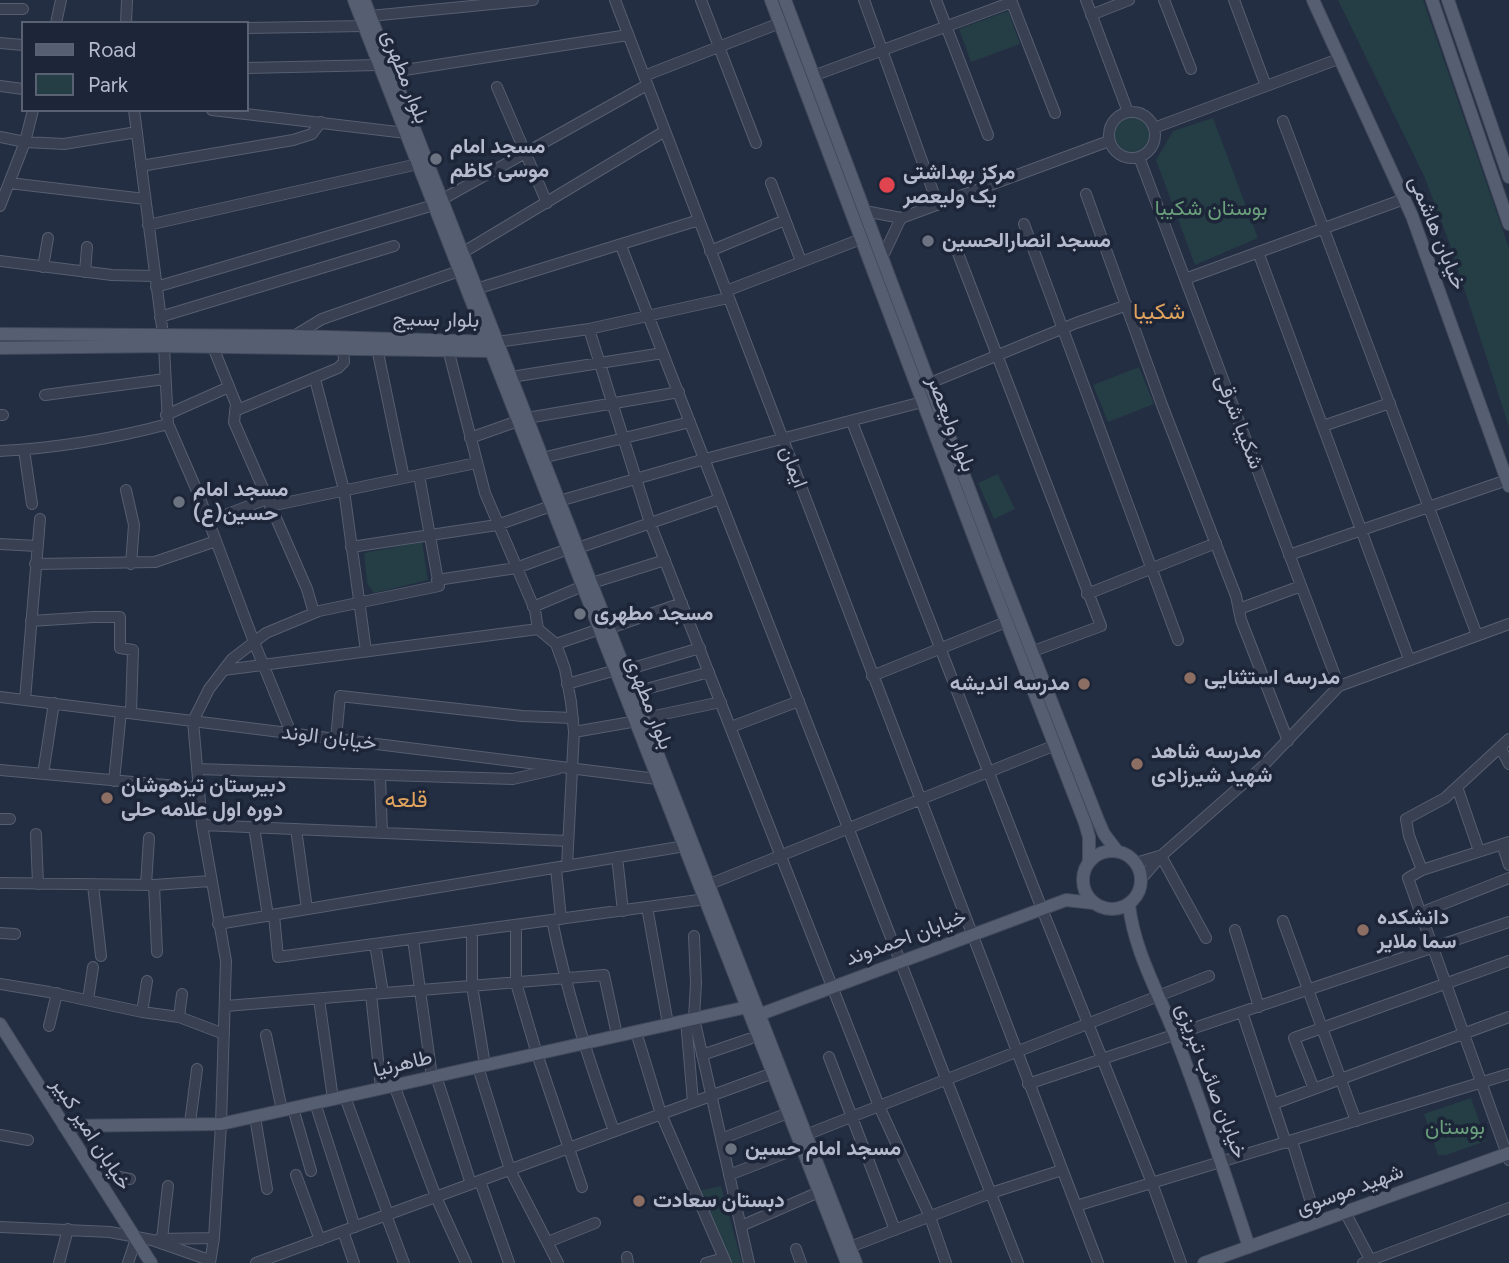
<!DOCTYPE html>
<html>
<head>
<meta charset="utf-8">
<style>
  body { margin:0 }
  #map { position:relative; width:1509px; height:1263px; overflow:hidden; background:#232e43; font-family:Figtree,sans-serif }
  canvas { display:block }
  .legend { position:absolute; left:21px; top:21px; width:228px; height:91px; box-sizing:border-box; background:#1d2538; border:2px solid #5a6173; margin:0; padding:9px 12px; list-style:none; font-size:21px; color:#b5bbcc }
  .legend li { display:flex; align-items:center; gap:14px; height:35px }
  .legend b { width:35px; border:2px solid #5a6173 }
</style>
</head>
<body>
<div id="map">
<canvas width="1509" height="1263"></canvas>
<ul class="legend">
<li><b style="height:9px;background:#565f72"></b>Road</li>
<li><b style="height:19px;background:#253d44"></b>Park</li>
</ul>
</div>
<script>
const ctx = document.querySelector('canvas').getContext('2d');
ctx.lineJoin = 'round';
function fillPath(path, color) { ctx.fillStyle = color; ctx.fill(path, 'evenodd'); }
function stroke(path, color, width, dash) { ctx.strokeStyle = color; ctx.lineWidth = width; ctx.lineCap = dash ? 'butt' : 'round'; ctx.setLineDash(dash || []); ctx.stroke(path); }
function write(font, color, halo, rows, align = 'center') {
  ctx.font = font + ' Figtree,Vazirmatn,sans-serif'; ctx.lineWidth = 7; ctx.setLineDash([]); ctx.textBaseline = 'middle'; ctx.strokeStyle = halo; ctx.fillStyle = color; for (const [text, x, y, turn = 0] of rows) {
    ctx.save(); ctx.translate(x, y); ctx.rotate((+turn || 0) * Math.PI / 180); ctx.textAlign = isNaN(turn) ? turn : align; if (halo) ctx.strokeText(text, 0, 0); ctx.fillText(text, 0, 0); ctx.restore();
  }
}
const green = new Path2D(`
  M1338 0H1423L1509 248V427L1450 245 1425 178Z
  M1008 11 1020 44 971 62 959 29Z
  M1213 118 1258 238 1195 265 1156 160 1173 131Z
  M1115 135a17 17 0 1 1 34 0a17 17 0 1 1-34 0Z
  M1139 367 1154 404 1108 422 1093 385Z
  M998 474 1015 509 994 519 978 483Z
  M422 542 428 580 374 593 367 583 364 553Z
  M1471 1098 1486 1141 1446 1155H1438L1424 1114Z
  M721 1186 742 1263H730L699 1191Z`);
const minor = new Path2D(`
  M615 0 1098 1263
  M701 0 756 143
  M864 0 938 205
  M936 0 988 135
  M1011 0 1055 113
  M1086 0 1128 112
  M1164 0 1191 69
  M1234 0 1266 86
  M0 9H23
  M1091 15 1129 0
  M370 16 533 0
  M56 23 61 0
  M126 23 127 0
  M247 28 364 26
  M0 43 23 45
  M247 68 379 65
  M392 72 628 35
  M644 76 780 23
  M813 76 1012 2
  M0 86 23 89
  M497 87 547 203
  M134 110 163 335
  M212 110 406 133
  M1109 135a23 23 0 1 1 46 0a23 23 0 1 1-46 0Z
  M1283 121 1477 635
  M1154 128 1341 58
  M0 137 25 142 64 144 137 132
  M1139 157 1339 686
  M141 166 293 140 312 134 321 122
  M9 183 145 199
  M771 183 801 261
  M1086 194 1162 405 1236 596 1241 620 1288 741
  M441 200 647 85
  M0 206 25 142 33 110
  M865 211 901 218 1109 141
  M1024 224 1178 640
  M148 225 418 164
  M954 243 1101 626 1031 652
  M621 246 1018 1263
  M710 251 785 220
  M1258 252 1409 659
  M462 253 665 131
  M883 256 901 218
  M0 261 112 275 154 276
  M43 267 48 238
  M85 272 87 247
  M1185 279 1404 199
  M156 287 434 205
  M476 289 699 220
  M726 291 861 239
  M160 317 394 246
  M589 329 650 523 879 1106 930 1217 946 1263
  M294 336 322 319 459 271
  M497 342 589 329 728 298
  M164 346 168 424 198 493 254 642 291 733
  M213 347 236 404 234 422 307 589 314 613
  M377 348 404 478
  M448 349 485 493 535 610 538 629 556 644 565 669 571 702 574 732 567 866
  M511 377 663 353
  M315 379 344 490 366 651
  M930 383 1076 323 1127 305
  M45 395 165 379
  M235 411 338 368 344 362 343 348
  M0 415H3
  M166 415 229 387
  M527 418 679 392
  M852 422 1042 909 1152 1183 1181 1263
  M1323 426 1390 403
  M470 438 518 421
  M24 450 32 504
  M0 451C59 448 112 439 168 424
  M542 458 690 422
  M126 490 134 525 131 564
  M559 501 705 459 922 402
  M270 506 476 463
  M209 521 267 499
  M0 544 37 546
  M351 547 497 525 551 506
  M578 548 720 499
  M1289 555 1507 480
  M35 564 155 562 216 541
  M437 580 516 568 568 549
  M592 583 665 560
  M1087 594 1216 543
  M533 607 583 586
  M1239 609 1301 586
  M31 621 93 617H120V648L133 650 131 713
  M610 628 682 603
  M556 644 600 629
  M224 670 538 629
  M626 670 700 648
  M872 676 1006 622
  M567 684 616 670
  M635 692 709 672
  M0 697 657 779
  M25 700 40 519
  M645 718 721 702
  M731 727 799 701
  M574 732 637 721
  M336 739 340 696 522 716 573 718
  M1500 747 1509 764
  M197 769 513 779 557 769
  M0 770 199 788
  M43 774 54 703
  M380 775 382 833
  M114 781 121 712
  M1457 787 1479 851
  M0 819H10
  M202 825 568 841
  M254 827 268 916
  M296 829 307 909
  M36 834 38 884
  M1509 842 1422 870 1408 878 1509 1160
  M1502 844 1509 865
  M1161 856 1206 938
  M617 857 623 911
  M1136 863 1159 856
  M556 868 561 919
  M1422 870 1409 836 1406 819 1445 798 1509 739
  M1142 878 1161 856 1261 768 1339 686 1509 624
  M0 883 154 885 210 881
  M710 884 1053 746
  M93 885 101 956
  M146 885 149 838
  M154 885 157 952
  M647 907 668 1024
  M1420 913 1509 878
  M274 915 278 957 706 899
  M552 920C567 994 589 1061 614 1131
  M1283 921 1356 1121
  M218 924 685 846
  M516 925V983L537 1054 582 1187
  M1235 930 1259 1007
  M472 931V986L485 1065
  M0 933 15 934
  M694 936 696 983 694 1018 749 1263
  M413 939 432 1077
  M375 944 383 993
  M0 984 49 992 142 1012 179 1017 224 1034
  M371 994 381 1088
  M319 999 333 1099
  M88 1000 93 967
  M226 1006 604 975 617 1035
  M142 1012 147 981
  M1242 1012 1286 1143
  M179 1017 182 994
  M686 1020 693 1102
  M49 1026 57 993
  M636 1032 661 1114 726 1263
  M266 1035 282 1110
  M702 1055 749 1039
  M829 1057 895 1230
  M478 1067 510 1170 558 1263
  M436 1076 471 1184
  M1028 1084 1509 922
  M394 1085 436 1197 466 1263
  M1314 1089 1294 1038 1509 961
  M345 1097 388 1214
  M315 1103 355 1227
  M1273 1104 1509 1017
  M293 1108 311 1171
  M255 1117 267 1189
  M190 1123 197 1069
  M808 1134 1209 976
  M0 1135 28 1140
  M721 1139 788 1113
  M1292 1141 1317 1222
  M93 1172 130 1179
  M296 1175 320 1240
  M729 1175 801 1147
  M480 1181 509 1263
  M1076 1206 1509 1074
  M1345 1212 1372 1263
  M386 1215 404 1263
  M741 1226 819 1192
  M0 1227 110 1232 152 1240 209 1260
  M343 1231 354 1263
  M159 1239 214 1238
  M162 1239 168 1186
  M548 1242 595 1223
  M850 1247 991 1193 1062 1170
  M796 1249 801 1263
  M627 1257 628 1263
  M59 1263 68 1229
  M128 1263 136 1239
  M210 1263 214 1238 221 1124 226 961 202 825 193 721 209 689 232 659 266 633 319 611 439 586 419 475
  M256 1263 773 1073
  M706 1263 724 1258
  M1363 1263 1509 1208`);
const major = new Path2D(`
  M354 0 847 1263
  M364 0 856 1263
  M771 0 981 556 1085 823 1089 837V861
  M785 0 997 563 1098 820 1104 834 1117 851
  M1313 0 1412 216 1509 486
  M1432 0 1509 224
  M1448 0 1509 177
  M0 334 294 336 497 342 490 351 164 346 0 348
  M1083 880a29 29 0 1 1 58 0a29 29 0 1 1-58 0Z
  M1129 905C1134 950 1158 992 1175 1035 1202 1105 1226 1176 1249 1247
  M0 1024 151 1263
  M64 1126 221 1124 747 1007 761 1014 1066 900 1093 903
  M1204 1263 1509 1153`);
const markers = [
  [436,159,7,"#6b7280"],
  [887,185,9,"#e0444e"],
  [928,241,7,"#6b7280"],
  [179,502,7,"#6b7280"],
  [580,614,7,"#6b7280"],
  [1190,678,7,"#8d6e63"],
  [1084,684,7,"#8d6e63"],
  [1137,764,7,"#8d6e63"],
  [107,798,7,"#8d6e63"],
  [1363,930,7,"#8d6e63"],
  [731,1149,7,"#6b7280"],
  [639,1201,7,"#8d6e63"]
];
const streetNames = [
  ["بلوار مطهری",405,77,69],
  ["خیابان هاشمی",1437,233,68],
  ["بلوار بسیج",436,320,1],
  ["شکیبا شرقی",1239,422,69],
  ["بلوار ولیعصر",951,424,69],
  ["ایمان",793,467,69],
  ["بلوار مطهری",649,703,69],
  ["خیابان الوند",329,738,7],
  ["خیابان احمدوند",906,938,-20],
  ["طاهرنیا",403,1064,-13],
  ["خیابان صائب تبریزی",1211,1081,69],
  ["خیابان امیر کبیر",91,1134,57],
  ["شهید موسوی",1350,1190,-20]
];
const poiNames = [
  ["مسجد امام",450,147],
  ["موسی کاظم",450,171],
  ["مرکز بهداشتی",903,173],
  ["یک ولیعصر",903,197],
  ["مسجد انصارالحسین",942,241],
  ["مسجد امام",193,490],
  ["حسین(ع)",193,514],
  ["مسجد مطهری",594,614],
  ["مدرسه استثنایی",1204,678],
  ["مدرسه اندیشه",1070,684,"right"],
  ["مدرسه شاهد",1151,752],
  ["شهید شیرزادی",1151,776],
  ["دبیرستان تیزهوشان",121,786],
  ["دوره اول علامه حلی",121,810],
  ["دانشکده",1377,918],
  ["سما ملایر",1377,942],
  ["مسجد امام حسین",745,1149],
  ["دبستان سعادت",653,1201]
];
const parkNames = [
  ["بوستان شکیبا",1211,209],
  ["بوستان",1455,1128]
];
const neighbourhoodNames = [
  ["شکیبا",1159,312],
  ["قلعه",406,800]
];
fillPath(green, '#253d44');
stroke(minor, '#565e70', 12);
stroke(major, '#42495c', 14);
stroke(minor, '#384052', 10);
stroke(major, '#565f72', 12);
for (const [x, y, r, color] of markers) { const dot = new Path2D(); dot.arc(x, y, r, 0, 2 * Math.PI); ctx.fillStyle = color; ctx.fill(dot); stroke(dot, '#1d2538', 2.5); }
write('21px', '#b5bbcc', '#1d2538', streetNames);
write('bold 21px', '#b5bbcc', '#1d2538', poiNames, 'left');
write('21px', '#6aa07c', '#1d2538', parkNames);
write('23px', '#dfa35d', '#1d2538', neighbourhoodNames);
</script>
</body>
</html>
